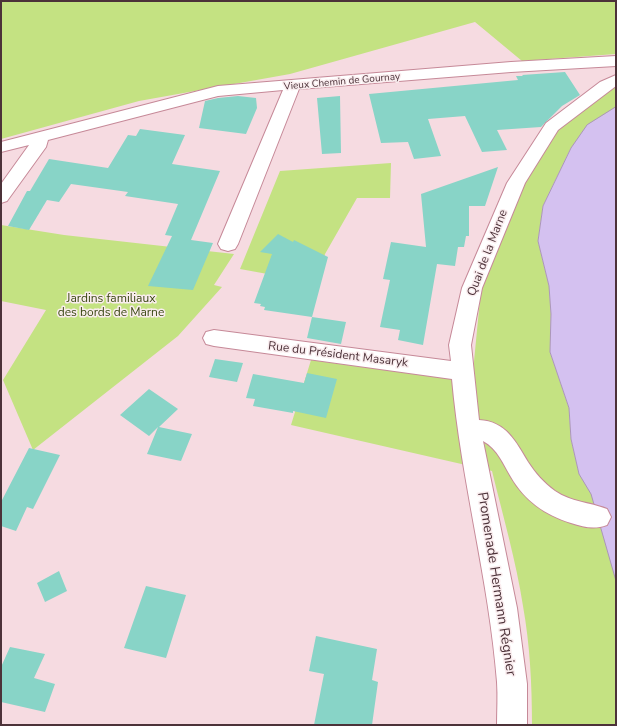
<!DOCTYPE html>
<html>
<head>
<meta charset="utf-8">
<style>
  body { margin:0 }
  #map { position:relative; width:617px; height:726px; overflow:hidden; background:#f6dbe1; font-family:"Nunito Sans",sans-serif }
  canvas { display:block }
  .frame { position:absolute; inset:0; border:2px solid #4c3239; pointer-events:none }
</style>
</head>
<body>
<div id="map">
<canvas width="617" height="726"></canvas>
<div class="frame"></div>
</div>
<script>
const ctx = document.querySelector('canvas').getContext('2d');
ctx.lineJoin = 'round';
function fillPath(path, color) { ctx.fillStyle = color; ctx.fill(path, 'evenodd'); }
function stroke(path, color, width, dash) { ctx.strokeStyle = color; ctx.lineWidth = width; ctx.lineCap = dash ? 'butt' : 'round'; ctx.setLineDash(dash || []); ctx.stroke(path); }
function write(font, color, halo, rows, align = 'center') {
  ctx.font = font + ' "Nunito Sans",sans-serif'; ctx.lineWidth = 3; ctx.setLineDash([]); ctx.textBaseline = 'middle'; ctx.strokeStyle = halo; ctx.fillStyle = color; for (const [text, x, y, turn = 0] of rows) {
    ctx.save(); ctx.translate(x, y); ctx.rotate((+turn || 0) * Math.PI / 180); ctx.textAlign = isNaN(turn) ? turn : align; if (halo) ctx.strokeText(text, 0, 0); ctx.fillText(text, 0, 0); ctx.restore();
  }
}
const green = new Path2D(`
  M1 1H616V54L522 61 475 22 290 74 139 101 1 139Z
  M616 80V108L571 148 543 206 538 241 549 286 551 314 550 352 569 408 571 439 579 473 616 521V725H532C532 685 530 645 523 606 516 561 503 516 492 471L291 425 311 360 472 382 481 289 492 240 552 127Z
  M391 163 390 198H357L325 254 317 283 240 269 280 171Z
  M1 225 64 235 234 254 214 285 222 287 178 336 33 450 3 380 46 310 1 301Z`);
const water = new Path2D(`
  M616 107V581L591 494 579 474 571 439 569 408 550 352 551 314 549 286 538 241 543 206 571 148 587 125Z`);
const building = new Path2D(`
  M565 72 580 95 562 106 541 127 497 130 507 150 482 152 465 116 428 119 441 156 414 159 408 142 381 143 369 94 518 80 516 76H523L522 75Z
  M238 96 256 98 257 108 246 134 199 128 205 101 218 98Z
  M340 96 341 153 322 154 317 98Z
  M140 129 185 135 172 164 220 171 191 240 213 243 193 290 148 286 172 236 165 235 178 204 125 196 128 192 71 184 59 202 47 200 29 230 8 226 27 191H30L49 159 108 168 128 135 136 136Z
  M498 167 485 206H469V236H466L464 247H458L455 266 437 264 423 345 398 340 400 330 380 327 390 280 383 279 391 242 426 247 421 194Z
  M278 234 293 242 294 240 328 257 312 317 264 310 265 307 260 306 261 304 254 303 272 254 260 252Z
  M312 317 346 322 341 344 307 338Z
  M215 359 243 363 237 382 209 377Z
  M307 373 337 379 326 418 293 411V413L253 406 255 399 246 398 253 374 304 383Z
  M149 389 178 409 159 427 192 434 181 461 147 454 158 427 149 436 120 415Z
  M29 448 60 455 33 509 27 507 16 531 1 526V502Z
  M59 571 67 591 45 602 37 583Z
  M146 586 186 595 166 658 124 648Z
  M316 636 377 649 372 680 378 682 372 725H314L324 674 309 671Z
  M10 647 45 654 34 678 55 684 45 712 1 702V667Z`);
const minor = new Path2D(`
  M616 56V66L511 72 299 89 238 244 235 249 228 251 221 249 218 244 283 90 218 96 48 140 46 147 7 201 1 203V184L29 145 1 152V142L218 86 511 62Z
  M616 75V86L558 130 525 183 482 288 471 345 479 420C506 421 516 442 528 462 535 473 544 483 555 491 571 502 589 502 607 509L611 517 607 525C594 530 584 527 571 523 545 515 525 501 511 477 503 464 498 449 483 441L517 608 527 684V725H497C497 711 498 696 497 682 489 580 461 481 452 379L214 346 206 344 203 338 206 332 214 330 451 361 449 345 462 288 507 183 546 123 600 82Z`);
const farStreetnames = [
  ["Vieux Chemin de Gournay",342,82,-5]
];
const streetNames = [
  ["Quai de la Marne",488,253,-69],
  ["Rue du Président Masaryk",338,355,7]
];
const parkNames = [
  ["Jardins familiaux",111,299],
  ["des bords de Marne",111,313]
];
const nearStreetnames = [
  ["Promenade Hermann Régnier",496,584,81]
];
fillPath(green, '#c4e282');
fillPath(water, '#d4c1f0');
stroke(water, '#ab96b9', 1);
fillPath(building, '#88d4c7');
stroke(minor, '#c68998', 2);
fillPath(minor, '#fff');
write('10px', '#4c3239', '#faedef', farStreetnames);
write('12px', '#4c3239', '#faedef', streetNames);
write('12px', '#3a4812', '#faedef', parkNames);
write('14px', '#4c3239', '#faedef', nearStreetnames);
</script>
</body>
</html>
